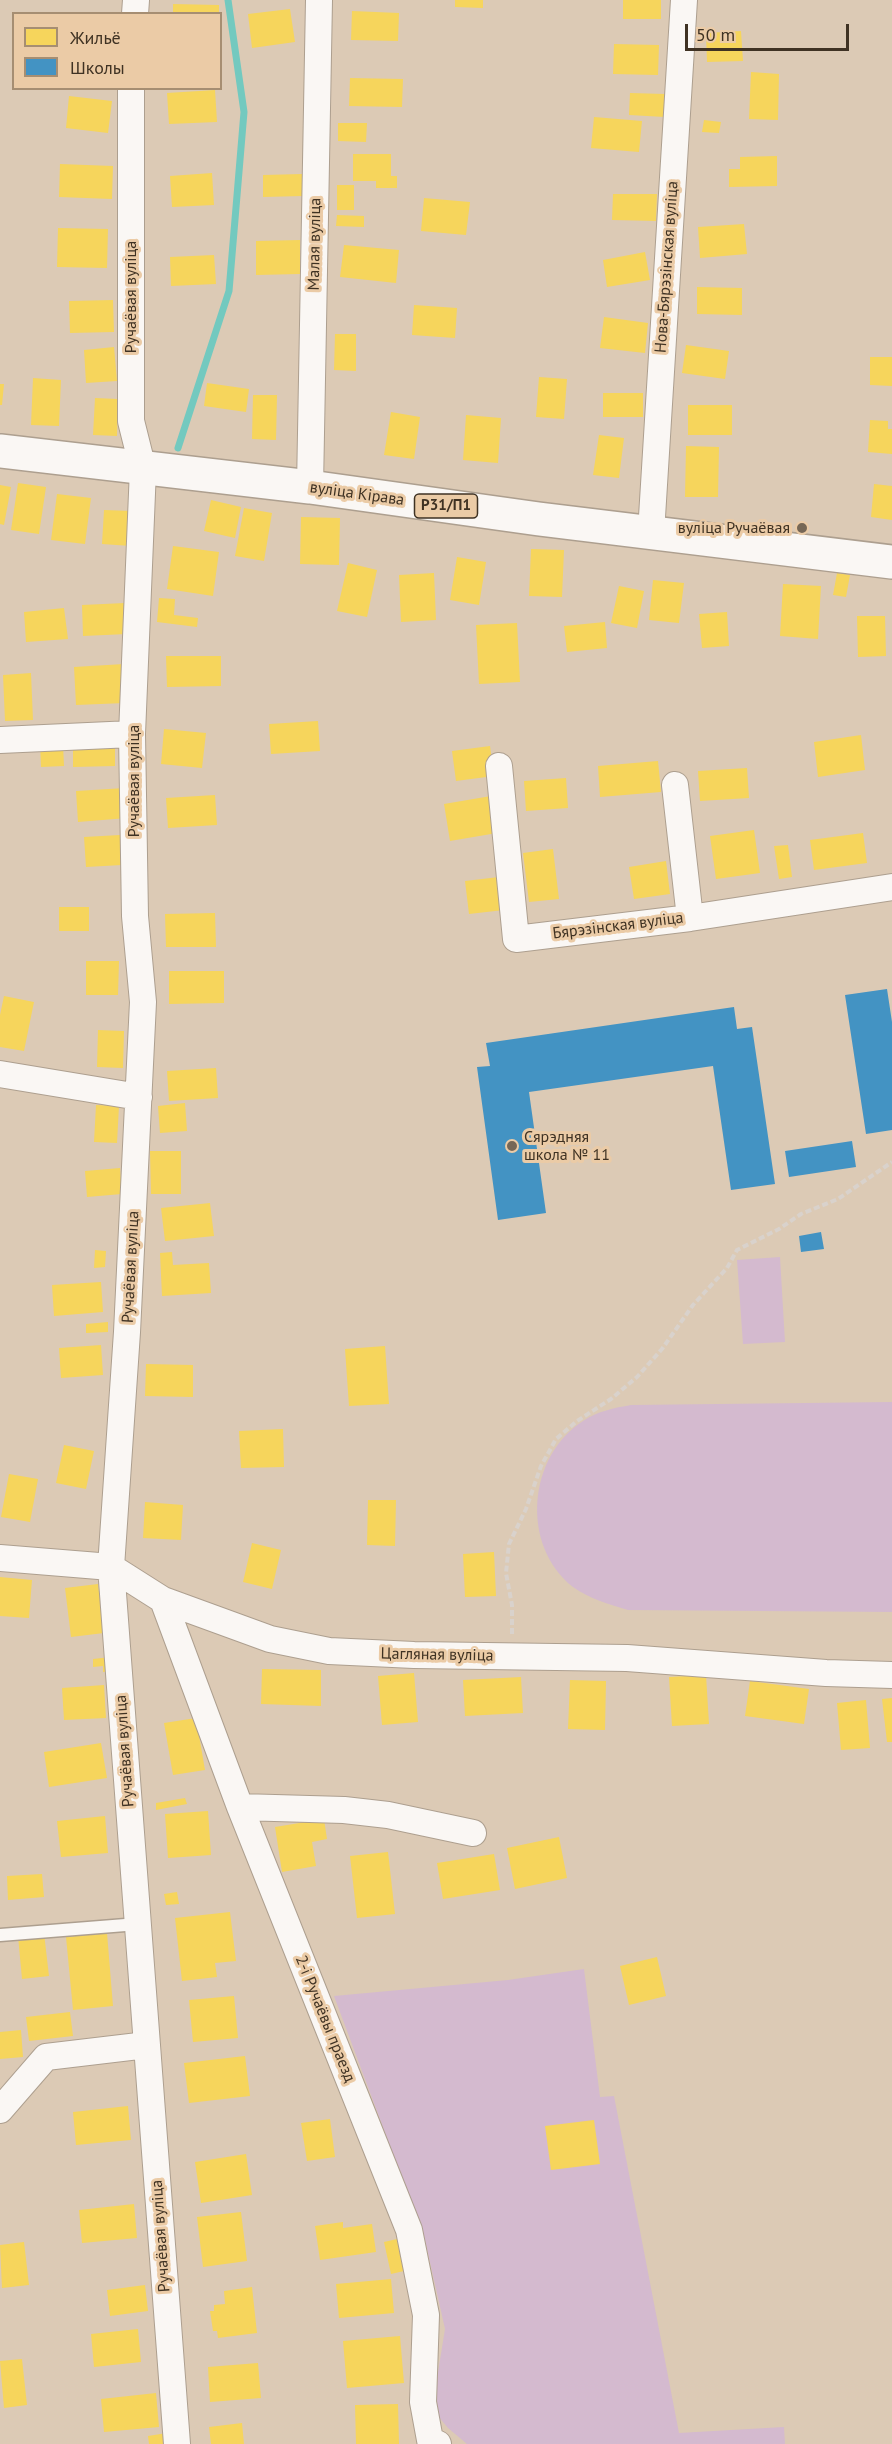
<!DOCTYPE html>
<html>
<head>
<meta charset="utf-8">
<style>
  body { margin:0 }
  #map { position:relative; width:892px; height:2444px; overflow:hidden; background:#dccab5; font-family:"PT Sans",sans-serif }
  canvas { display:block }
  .legend { position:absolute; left:12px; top:12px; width:210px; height:78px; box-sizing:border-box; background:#ebcba6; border:2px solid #a68e72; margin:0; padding:8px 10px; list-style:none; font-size:18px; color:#3f3223 }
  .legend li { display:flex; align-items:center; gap:12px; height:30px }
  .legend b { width:30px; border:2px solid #a68e72 }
  .scale { position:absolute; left:685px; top:24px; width:164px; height:27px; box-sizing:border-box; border:3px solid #3f3223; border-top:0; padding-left:8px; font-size:18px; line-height:21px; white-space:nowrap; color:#3f3223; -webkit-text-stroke:4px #ebcba6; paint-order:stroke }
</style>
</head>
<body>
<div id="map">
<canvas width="892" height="2444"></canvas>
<ul class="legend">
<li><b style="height:16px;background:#f6d55c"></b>Жильё</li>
<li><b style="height:16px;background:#4393c3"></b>Школы</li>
</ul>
<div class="scale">50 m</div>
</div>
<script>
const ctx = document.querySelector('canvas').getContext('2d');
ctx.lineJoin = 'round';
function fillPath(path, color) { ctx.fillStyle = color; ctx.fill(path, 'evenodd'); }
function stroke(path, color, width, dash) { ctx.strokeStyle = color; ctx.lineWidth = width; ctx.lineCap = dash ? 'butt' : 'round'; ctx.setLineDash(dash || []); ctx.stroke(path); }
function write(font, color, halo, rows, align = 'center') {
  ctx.font = font + ' "PT Sans",sans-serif'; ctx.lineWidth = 6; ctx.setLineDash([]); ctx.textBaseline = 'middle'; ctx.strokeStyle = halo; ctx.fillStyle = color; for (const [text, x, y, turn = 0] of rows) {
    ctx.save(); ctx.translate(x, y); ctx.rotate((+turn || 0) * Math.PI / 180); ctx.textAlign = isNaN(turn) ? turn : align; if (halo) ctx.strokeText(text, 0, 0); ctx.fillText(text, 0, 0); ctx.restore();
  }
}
const green = new Path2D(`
  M780 1257 785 1342 743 1344 737 1260Z
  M892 1402V1612L628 1610C608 1604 590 1599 573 1587 520 1545 528 1456 583 1421 598 1411 614 1408 631 1405Z
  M584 1969 600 2097 614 2096 679 2433 784 2427 785 2444H467L448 2428 432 2409 445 2329 425 2240 334 1996 508 1980Z`);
const homes = new Path2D(`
  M455 0H483V8L455 7Z
  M623 0H661V19H623Z
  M173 4 219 5V14H173Z
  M290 9 295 42 252 48 248 14Z
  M352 11 399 13 398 41 351 40Z
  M741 31 743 61 707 62 706 33Z
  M614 44 659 45 658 75 613 74Z
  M751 72 779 74 778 120 749 119Z
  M350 78 403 79 402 107 349 106Z
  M215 90 217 122 169 124 167 93Z
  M630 93 665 94V117L629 115Z
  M69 96 112 101 108 133 66 128Z
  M594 117 642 121 639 152 591 148Z
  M704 120 721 122 719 133 702 132Z
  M338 123H367L366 142 338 141Z
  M353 154H391V176H397V188H376V181H353Z
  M777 156V186L729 187V169H740V157Z
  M60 164 113 166 112 199 59 197Z
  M212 173 214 205 172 207 170 176Z
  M302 174 303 196 263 197V175Z
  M337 185H354V210H337Z
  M613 194H657L656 221 612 220Z
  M424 198 470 202 466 235 421 231Z
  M337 215 364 216V227L336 226Z
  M744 224 747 254 700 258 698 227Z
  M58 228 108 229 107 268 57 267Z
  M300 240V274L256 275V241Z
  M344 245 399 250 396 283 340 277Z
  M645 252 650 280 607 287 603 260Z
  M214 255 216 284 171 286 170 257Z
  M697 287 742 288V315L697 314Z
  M113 300 114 332 70 333 69 301Z
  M414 305 457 308 455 338 412 335Z
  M604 317 648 323 645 353 600 348Z
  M335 334H356V371L334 370Z
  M686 345 729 351 725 379 682 373Z
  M114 347 117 381 86 383 84 350Z
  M870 357H892V386L870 385Z
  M539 377 567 379 564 419 536 417Z
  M33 378 61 380 59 426 31 425Z
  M207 383 249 389 246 412 204 406Z
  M0 384H4L2 405H0Z
  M603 393H643V417H603Z
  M253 395H277L276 440 252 439Z
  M95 398 118 399 117 436 93 435Z
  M688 405H732V435H688Z
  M391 412 420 417 414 459 384 455Z
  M466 415 501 418 498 463 463 460Z
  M870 420 888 421V429H892V454L868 452Z
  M599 435 624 438 619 478 593 475Z
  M686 446 719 447 718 497H685Z
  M18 483 46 487 39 534 11 530Z
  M874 484 892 486V520L871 517Z
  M0 485 11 487 4 525 0 524Z
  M57 494 91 498 85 544 51 540Z
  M211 500 241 507 235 538 204 531Z
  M244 508 272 513 264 561 235 556Z
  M104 510 133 511 131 546 102 544Z
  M301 517 340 518 339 565 300 564Z
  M173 546 219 552 213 596 167 589Z
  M531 549 564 550 562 597 529 596Z
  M457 557 486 562 479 605 450 600Z
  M348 563 377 570 367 617 337 611Z
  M434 573 436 620 401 622 399 575Z
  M837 573 850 575 846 597 833 595Z
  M653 580 684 583 679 623 649 620Z
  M783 584 821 586 818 639 780 636Z
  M619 586 644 591 637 628 611 623Z
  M159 598 175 599 174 615 198 618 197 627 157 622Z
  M125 603 127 634 83 636 82 605Z
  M64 608 68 639 26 642 24 612Z
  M727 612 729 646 702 648 699 614Z
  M857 616H885L886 656 858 657Z
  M605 622 607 648 567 652 564 626Z
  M517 623 520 682 479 684 476 625Z
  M166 656H221V686L167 687Z
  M124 664 125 703 76 705 74 667Z
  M31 673 33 720 5 721 3 675Z
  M318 721 320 751 271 754 269 724Z
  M164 729 206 733 202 768 161 764Z
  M861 735 865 770 818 777 814 742Z
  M115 743V766L73 767V744Z
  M40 744H63L64 766 41 767Z
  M490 746 494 776 456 781 452 751Z
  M658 761 661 792 600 797 598 766Z
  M747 768 749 798 700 801 698 771Z
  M566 778 568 808 526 811 524 781Z
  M125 788 127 818 78 822 76 791Z
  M215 795 217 825 168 828 166 798Z
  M491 796 497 833 450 841 444 804Z
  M754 830 760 873 716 879 710 836Z
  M863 833 867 863 814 870 810 840Z
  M120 835 122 865 86 867 84 837Z
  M788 845 792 877 779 879 774 846Z
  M553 849 559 899 529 902 523 853Z
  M666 861 670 894 634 899 629 867Z
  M499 877 504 910 469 914 465 881Z
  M59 907H89V931H59Z
  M215 913 216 947H166L165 914Z
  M86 961H119L118 995H86Z
  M169 971H224V1003L169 1004Z
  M4 996 34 1002 24 1051 0 1047V1015Z
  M98 1030 124 1031 123 1068 97 1067Z
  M216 1068 218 1098 169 1101 167 1071Z
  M185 1103 187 1131 160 1133 158 1106Z
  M96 1105 119 1106 117 1143 94 1142Z
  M150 1151H181V1194H151Z
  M120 1168 122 1194 87 1197 85 1171Z
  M210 1203 214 1236 165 1241 161 1208Z
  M95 1250 106 1251 105 1267 94 1268Z
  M172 1252 173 1265 209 1263 211 1293 162 1296 160 1253Z
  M101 1282 103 1312 54 1316 52 1285Z
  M108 1322V1332L86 1333V1324Z
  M101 1345 103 1375 61 1378 59 1348Z
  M385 1346 389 1404 349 1406 345 1349Z
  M146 1364 193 1365V1397L145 1396Z
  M283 1429 284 1467 241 1468 239 1431Z
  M64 1445 94 1451 86 1489 56 1483Z
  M9 1474 38 1479 30 1522 1 1517Z
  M368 1500H396L395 1546 367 1545Z
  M145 1502 183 1505 181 1540 143 1538Z
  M252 1543 281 1550 272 1589 243 1582Z
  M494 1552 496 1596 465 1597 463 1554Z
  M0 1577 32 1580 29 1618 0 1616Z
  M98 1584 104 1633 71 1637 65 1588Z
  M111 1657 112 1671 103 1672V1666L93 1667V1659Z
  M262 1669 321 1670V1706L261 1704Z
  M414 1673 418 1722 382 1725 378 1676Z
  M706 1675 709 1724 672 1726 669 1677Z
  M521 1677 523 1713 465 1716 463 1680Z
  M570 1680 606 1681 605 1730 568 1729Z
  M750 1681 809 1689 804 1724 745 1716Z
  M104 1685 106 1718 64 1720 62 1688Z
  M892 1698V1742H887L882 1699Z
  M866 1700 870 1748 841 1750 837 1703Z
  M196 1718 205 1770 173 1775 164 1723Z
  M101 1743 107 1778 49 1787 44 1752Z
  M185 1798 187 1804 156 1810V1803Z
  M208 1811 211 1855 168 1858 165 1814Z
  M105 1816 108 1853 61 1857 57 1821Z
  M324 1819 327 1839 312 1842 316 1866 282 1872 275 1827Z
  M559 1837 567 1878 515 1889 507 1848Z
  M388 1852 395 1914 357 1918 350 1856Z
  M494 1854 500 1890 443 1899 437 1863Z
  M42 1874 44 1897 8 1900 7 1876Z
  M177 1892 179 1904 166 1905 164 1894Z
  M230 1912 236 1961 215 1963 217 1977 182 1981 175 1918Z
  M44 1933 49 1976 22 1979 18 1936Z
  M107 1933 113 2006 73 2010 66 1937Z
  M657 1957 666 1996 629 2005 620 1966Z
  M234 1996 238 2038 193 2042 189 2000Z
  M70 2012 73 2036 29 2041 26 2017Z
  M21 2030 23 2057 0 2059V2032Z
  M245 2056 250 2096 189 2103 184 2063Z
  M128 2106 131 2140 76 2145 73 2112Z
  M330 2119 335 2157 307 2161 301 2123Z
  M594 2120 600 2164 551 2170 545 2126Z
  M246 2154 252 2195 201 2203 195 2162Z
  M134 2204 137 2238 82 2243 79 2210Z
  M241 2212 247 2261 203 2267 197 2217Z
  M343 2222V2228L372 2224 376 2252 320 2260 315 2226Z
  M397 2239 404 2271 391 2274 384 2242Z
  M24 2242 29 2285 2 2288 0 2245Z
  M391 2279 394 2313 339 2318 336 2284Z
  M145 2285 148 2311 110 2316 107 2290Z
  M252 2287 257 2333 218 2338 217 2331H213L210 2311H214V2305L225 2304 224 2291Z
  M138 2329 141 2362 94 2367 91 2334Z
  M400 2336 404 2383 347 2388 343 2341Z
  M22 2359 27 2405 4 2408 0 2361Z
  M258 2363 261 2398 210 2402 208 2367Z
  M156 2393 159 2427 104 2432 101 2399Z
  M398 2404 399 2444H356L355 2405Z
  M242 2423 244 2444H211L209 2427Z
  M167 2433 168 2444H149L148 2436Z`);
const schools = new Path2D(`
  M887 989 892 1022V1130L866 1134 845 995Z
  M734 1007 737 1029 752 1027 775 1184 731 1190 713 1066 529 1092 546 1213 498 1220 477 1067 490 1066 486 1043Z
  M852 1141 856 1167 789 1177 785 1151Z
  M821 1232 824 1249 801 1252 799 1236Z`);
const stream = new Path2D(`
  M178 448 229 291 244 112 228 0`);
const path = new Path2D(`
  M512 1634V1605L506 1573 509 1544 526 1509 541 1466 556 1439 577 1421 611 1399 637 1377 662 1349 693 1305 727 1268 737 1250 779 1229 801 1214 838 1199 892 1162`);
const lane = new Path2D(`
  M0 1935 138 1924`);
const street = new Path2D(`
  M135 14 136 0
  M131 88V421L143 469 132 734 135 916 143 1002 127 1332 111 1567 177 2444
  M310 487 319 0
  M651 533 684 0
  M0 740 132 734
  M499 766 516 939 690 918 892 887
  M675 785 690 918
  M0 1074 139 1097
  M0 1558 111 1567 163 1600 270 1639 329 1651 414 1655 627 1658 826 1673 892 1675
  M163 1600 240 1807 409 2230 426 2315 423 2402 430 2440 438 2444
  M240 1807 344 1810 388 1815 473 1833
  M0 2110 46 2057 147 2045`);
const primary = new Path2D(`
  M0 451 310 487 539 519 892 562`);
const markers = [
  [802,528,6,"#766756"],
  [512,1146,6,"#766756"]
];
const shields = [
  [446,506,63]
];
const shieldNames = [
  ["Р31/П1",446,506]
];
const streetNames = [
  ["Малая вуліца",315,244,-89],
  ["Нова-Бярэзінская вуліца",667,267,-86],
  ["Ручаёвая вуліца",131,297,-90],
  ["вуліца Кірава",357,494,8],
  ["Ручаёвая вуліца",134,781,-90],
  ["Бярэзінская вуліца",618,926,-7],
  ["Ручаёвая вуліца",131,1267,-87],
  ["Цагляная вуліца",437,1655,1],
  ["Ручаёвая вуліца",125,1751,-94],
  ["2-і Ручаёвы праезд",325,2019,68],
  ["Ручаёвая вуліца",161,2236,-94]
];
const poiNames = [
  ["вуліца Ручаёвая",790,528],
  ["Сярэдняя",524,1137,"left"],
  ["школа № 11",524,1155,"left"]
];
fillPath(green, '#d4bacf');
fillPath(homes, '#f6d55c');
fillPath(schools, '#4393c3');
stroke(stream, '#73c9bf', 7);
stroke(lane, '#ad9f8f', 15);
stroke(street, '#ad9f8f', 28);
stroke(primary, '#ad9f8f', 36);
stroke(path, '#d9d2cc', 4, [6, 3]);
stroke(lane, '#faf7f4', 12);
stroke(street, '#faf7f4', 26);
stroke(primary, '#faf7f4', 33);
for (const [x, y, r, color] of markers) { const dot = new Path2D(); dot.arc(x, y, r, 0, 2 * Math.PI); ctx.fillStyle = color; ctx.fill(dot); stroke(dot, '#ebcba6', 2); }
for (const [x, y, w] of shields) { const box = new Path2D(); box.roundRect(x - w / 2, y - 12, w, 24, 4.5); ctx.fillStyle = '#ebcba6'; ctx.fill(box); stroke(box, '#3f3223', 1.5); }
write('bold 15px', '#3f3223', null, shieldNames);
write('16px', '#3f3223', '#ebcba6', streetNames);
write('16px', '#3f3223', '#ebcba6', poiNames, 'right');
</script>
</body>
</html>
